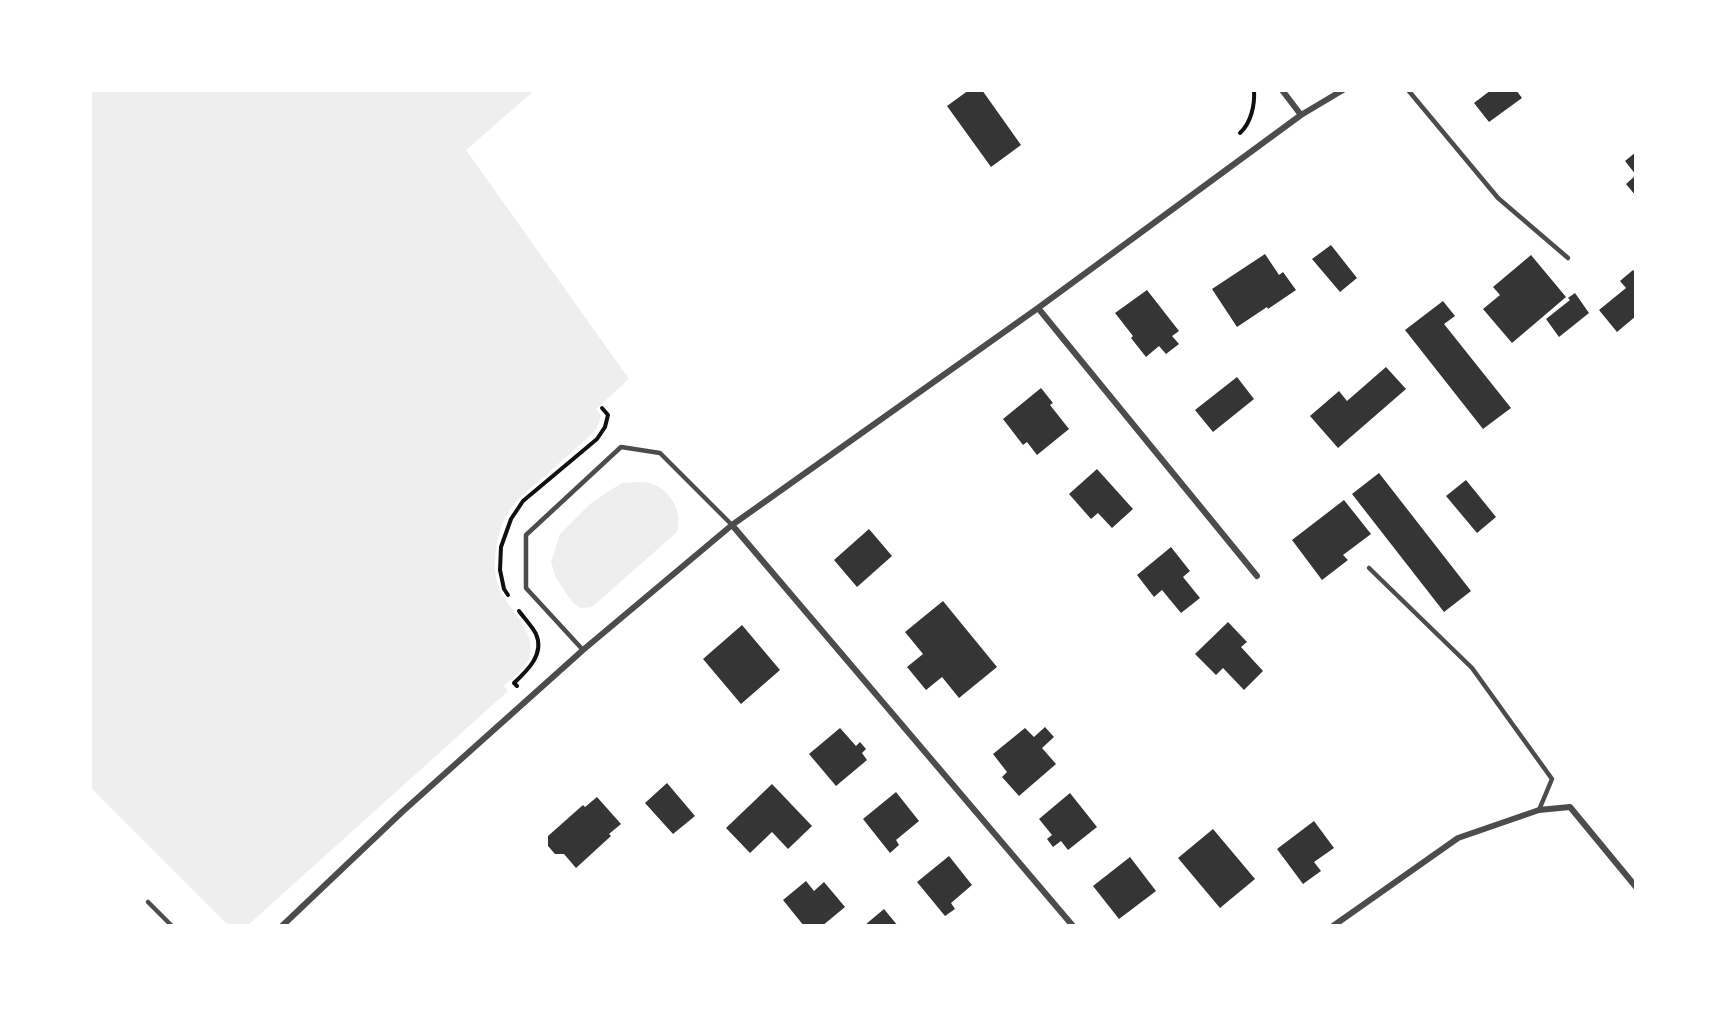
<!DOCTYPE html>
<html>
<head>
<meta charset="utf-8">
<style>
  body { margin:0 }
  #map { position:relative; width:1726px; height:1016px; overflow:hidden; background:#fff; font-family:Spectral,serif }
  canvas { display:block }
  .frame { position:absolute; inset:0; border:92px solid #fff; pointer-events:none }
</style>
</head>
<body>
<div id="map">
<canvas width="1726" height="1016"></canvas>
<div class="frame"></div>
</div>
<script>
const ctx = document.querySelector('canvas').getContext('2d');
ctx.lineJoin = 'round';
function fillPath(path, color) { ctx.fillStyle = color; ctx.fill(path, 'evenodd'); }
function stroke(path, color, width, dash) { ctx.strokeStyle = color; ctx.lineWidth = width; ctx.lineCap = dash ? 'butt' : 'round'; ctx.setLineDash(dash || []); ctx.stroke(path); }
const green = new Path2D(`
  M90 90H535L466 150 629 379 596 409 601 415 599 423 594 432C578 446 562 461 546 475 530 488 514 500 505 518 495 538 491 570 500 590 510 611 535 630 530 655 528 667 512 678 504 686L508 691 247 926H229L90 787Z
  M637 482C641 482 647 482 652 484 671 490 683 513 677 532L592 607 581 608 573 603 556 578 551 562 560 534 590 504 609 491 622 483Z`);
const building = new Path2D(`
  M969 90H982L1021 145 991 167 947 106Z
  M1491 90H1516L1522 98 1489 122 1474 103Z
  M1636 152V196L1626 184 1636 175 1625 161Z
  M1331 245 1357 278 1340 292 1312 259Z
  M1265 254 1279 275 1283 272 1296 290 1268 309 1267 307 1237 327 1212 289Z
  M1531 255 1566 297 1512 343 1483 309 1500 295 1493 287Z
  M1633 270 1636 274V316L1617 332 1599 310 1626 288 1620 281Z
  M1147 290 1179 331 1172 336 1179 344 1166 354 1159 346 1146 357 1131 338 1133 336 1115 313Z
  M1575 293 1589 313 1559 337 1546 319 1570 300 1568 298Z
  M1443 301 1455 316 1444 324 1511 408 1483 429 1405 330Z
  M1386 367 1406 389 1338 448 1310 416 1339 391 1347 401Z
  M1237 377 1254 399 1213 432 1195 410Z
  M1041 388 1053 403 1050 405 1069 429 1037 455 1027 442 1023 445 1003 419Z
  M1097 469 1133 509 1112 528 1098 513 1091 519 1069 494Z
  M1379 473 1471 591 1444 612 1352 494Z
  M1466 480 1496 517 1477 533 1446 496Z
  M1344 500 1371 534 1343 555 1348 560 1322 580 1292 540Z
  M869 529 892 556 857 587 834 560Z
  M1171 547 1190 571 1183 577 1200 598 1181 613 1162 590 1154 597 1137 575Z
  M943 601 997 667 959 698 942 677 926 690 907 667 923 654 905 632Z
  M1228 622 1247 642 1241 647 1263 671 1244 690 1223 668 1216 675 1195 654Z
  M742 625 780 670 741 704 703 659Z
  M1045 727 1054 737 1042 748 1056 764 1019 796 1002 777 1007 772 993 754 1025 728 1034 737Z
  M840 728 856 746 860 742 866 749 862 753 867 760 836 786 809 754Z
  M667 783 695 816 673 834 645 803Z
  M772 784 812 826 788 849 772 832 750 853 726 828Z
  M896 792 919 821 896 840 899 845 890 853 863 819Z
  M1070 793 1097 827 1068 850 1061 841 1053 847 1047 839 1052 835 1039 819Z
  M597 797 621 824 609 834 611 836 576 868 564 854H555L548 846V836L583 805 585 807Z
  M1314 821 1334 848 1314 862 1321 871 1303 884 1277 849Z
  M1213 829 1255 879 1220 908 1178 858Z
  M949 856 972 885 951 903 955 909 945 916 917 882Z
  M1130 857 1156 891 1119 919 1093 886Z
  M806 881 814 891 824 882 845 907 822 926H804L783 900Z
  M884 909 898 926H866L865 925Z`);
const path = new Path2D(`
  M1240 133C1251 123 1255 105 1254 90
  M508 595 504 589 500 570 501 547 511 519 523 501 597 439 605 427 608 415 602 408
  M517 686 514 683C527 671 545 654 536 634 532 626 524 618 519 611`);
const service = new Path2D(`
  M1408 90 1498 198 1568 258
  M1369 568 1472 668 1552 779 1539 810
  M583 650 526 588V535L621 447 660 453 732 525
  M148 902 172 926`);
const minor = new Path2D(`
  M1282 90 1301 115
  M1038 308 1257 576
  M732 525 1073 926
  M282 926 402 812 583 650 732 525 1038 308 1301 115 1343 90
  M1333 926 1458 838 1539 810 1570 807 1636 887`);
fillPath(green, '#eee');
fillPath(building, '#353535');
stroke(path, '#111', 4);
stroke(service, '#4c4c4c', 4.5);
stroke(minor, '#4c4c4c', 6);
</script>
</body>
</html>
